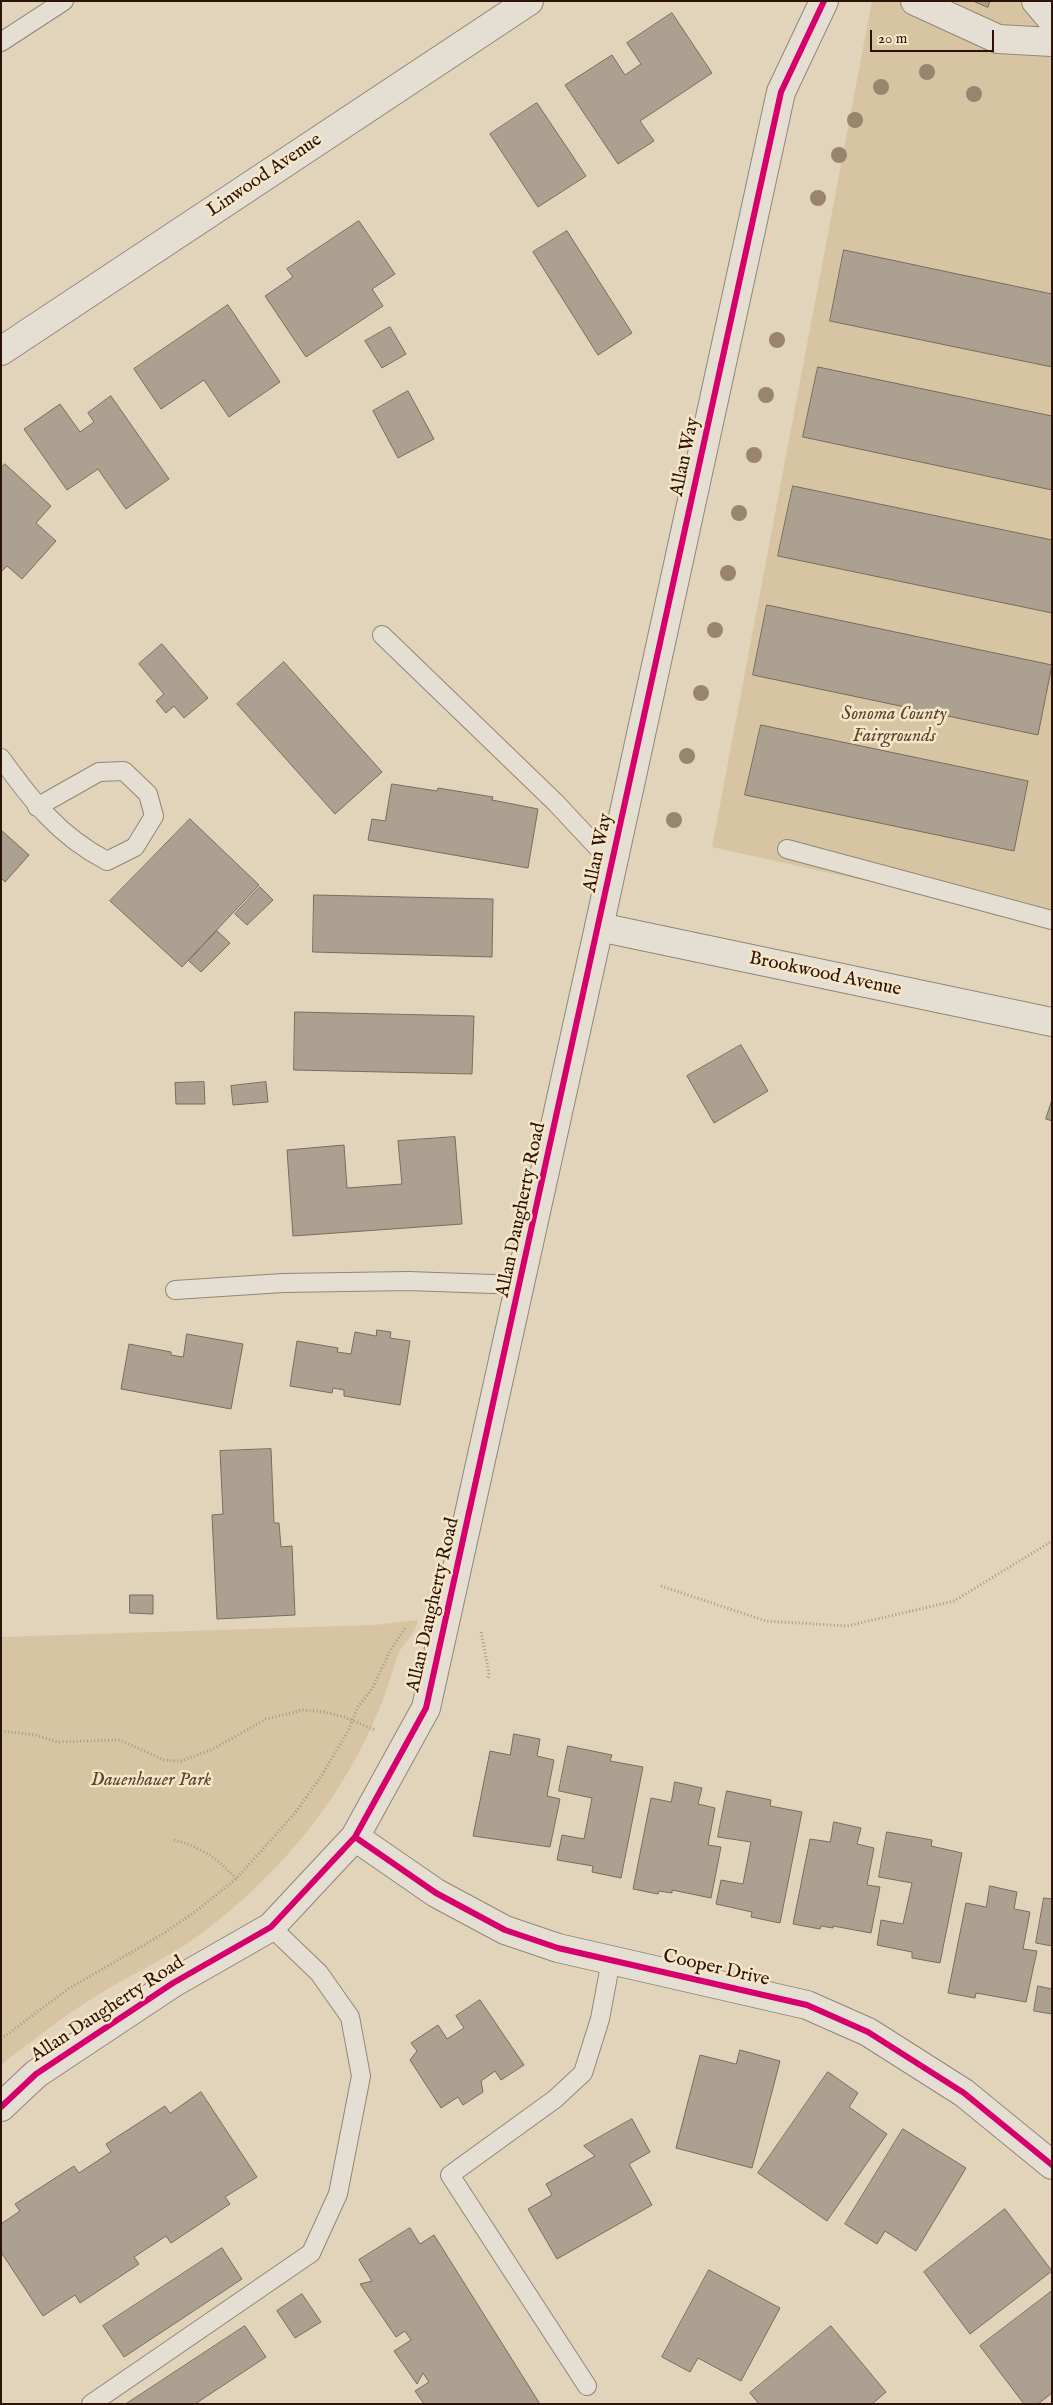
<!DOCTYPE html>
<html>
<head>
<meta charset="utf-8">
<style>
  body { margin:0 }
  #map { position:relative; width:1053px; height:2405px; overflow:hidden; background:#e1d4ba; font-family:"IM FELL English",serif }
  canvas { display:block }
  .frame { position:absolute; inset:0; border:2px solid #2d1208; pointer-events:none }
  .scale { position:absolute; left:870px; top:30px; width:124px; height:22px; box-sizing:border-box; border:2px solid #2d1208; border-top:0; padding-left:6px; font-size:15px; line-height:18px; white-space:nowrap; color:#2d1208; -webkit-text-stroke:4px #f5e6c8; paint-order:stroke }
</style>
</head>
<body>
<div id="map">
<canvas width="1053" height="2405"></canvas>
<div class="frame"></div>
<div class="scale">20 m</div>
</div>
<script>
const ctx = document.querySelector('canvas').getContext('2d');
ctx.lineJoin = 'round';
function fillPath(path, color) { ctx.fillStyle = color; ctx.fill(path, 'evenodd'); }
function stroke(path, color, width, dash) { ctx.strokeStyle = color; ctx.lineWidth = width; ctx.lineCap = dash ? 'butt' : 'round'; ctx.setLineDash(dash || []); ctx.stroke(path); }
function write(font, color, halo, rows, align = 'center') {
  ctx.font = font + ' "IM FELL English",serif'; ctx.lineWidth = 5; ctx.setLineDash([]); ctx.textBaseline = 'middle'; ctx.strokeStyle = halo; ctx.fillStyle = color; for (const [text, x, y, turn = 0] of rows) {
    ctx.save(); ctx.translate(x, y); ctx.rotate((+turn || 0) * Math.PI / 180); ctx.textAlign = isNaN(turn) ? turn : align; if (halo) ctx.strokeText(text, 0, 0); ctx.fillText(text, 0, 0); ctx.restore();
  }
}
const green = new Path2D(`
  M872 1H1052V922L712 847Z
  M418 1620C417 1631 405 1642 399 1652 396 1658 395 1664 393 1670 360 1780 282 1878 188 1943 162 1960 135 1973 109 1988 71 2011 36 2037 1 2065V1637L374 1625Z`);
const building = new Path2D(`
  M973 1H990L988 7Z
  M672 13 712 73 640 121 654 141 618 164 565 85 612 55 625 75 641 64 627 43Z
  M537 103 586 176 538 207 490 134Z
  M359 221 395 274 372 289 383 306 306 357 265 296 293 277 287 269Z
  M567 231 632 333 598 355 533 252Z
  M844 250 1052 294V367L830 321Z
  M228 305 280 382 229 417 204 380 161 409 134 369Z
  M390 327 406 354 382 368 365 341Z
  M818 367 1052 416V490L803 437Z
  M408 391 434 439 398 458 373 411Z
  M111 396 169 479 126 509 98 469 67 490 24 429 60 404 80 432 94 422 88 413Z
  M5 464 51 506 36 523 56 541 22 579 7 566 1 572V468Z
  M793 486 1052 540V613L778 556Z
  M767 605 1052 665 1038 735 753 675Z
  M162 644 208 698 184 718 174 706 166 713 156 701 164 694 139 664Z
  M284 662 382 772 335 814 237 704Z
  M761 725 1028 781 1014 851 745 795Z
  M392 784 437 791 438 788 493 797 492 800 538 809 528 868 368 840 372 819 385 821Z
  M190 819 259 885 182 967 110 901Z
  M1 830 29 855 5 882 1 878Z
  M260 887 273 900 247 925 235 914Z
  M314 895 493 899 492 957 313 952Z
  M217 931 230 943 201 972 189 961Z
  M295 1012 474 1016 472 1074 294 1070Z
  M741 1045 768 1091 714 1123 687 1076Z
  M204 1082 205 1104H176L175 1083Z
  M266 1082 268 1102 233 1105 231 1086Z
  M1052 1100V1121L1046 1119Z
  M455 1137 462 1224 293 1236 287 1150 344 1145 347 1188 402 1184 398 1141Z
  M377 1330 391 1332 390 1338 410 1341 400 1405 344 1396V1390L333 1388 332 1393 290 1386 297 1341 338 1348 337 1352 351 1354 355 1332 376 1336Z
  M187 1334 243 1344 231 1409 121 1389 129 1344 171 1352V1355L183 1357Z
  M271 1449 274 1523H279L281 1547 292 1546 295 1615 217 1619 212 1515 223 1514 220 1451Z
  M130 1595H153V1614L130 1613Z
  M514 1734 540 1739 537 1756 554 1760 547 1796 560 1799 550 1847 473 1836 490 1751 510 1755Z
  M568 1746 612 1755 610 1761 643 1767 621 1878 592 1872 593 1866 557 1860 562 1835 584 1839 592 1798 559 1791Z
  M675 1782 702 1788 698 1804 715 1808 708 1845 721 1847 711 1898 672 1890V1893L659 1891 658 1894 633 1889 651 1798 671 1802Z
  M727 1791 771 1800 770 1806 802 1812 780 1923 751 1917 752 1912 716 1904 721 1880 743 1884 751 1842 718 1837Z
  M834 1822 861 1828 857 1844 874 1848 867 1885 880 1887 871 1933 833 1926V1928L821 1926 820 1929 793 1924 810 1839 830 1842Z
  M887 1832 932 1840 931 1846 962 1853 940 1963 912 1958V1952L877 1945 881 1920 903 1924 912 1883 879 1877Z
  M990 1886 1017 1892 1014 1909 1030 1912 1023 1949 1037 1951 1026 2002 976 1993 975 1998 948 1993 966 1903 986 1907Z
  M1044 1898 1052 1899V1946L1036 1943Z
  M1038 1986 1052 1989V2014L1034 2011Z
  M480 2000 524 2065 501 2080 495 2071 481 2081 483 2092 463 2105 458 2097 441 2108 410 2060 417 2051 411 2043 438 2025 447 2039 464 2028 456 2016Z
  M740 2050 780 2061 752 2168 676 2148 700 2055 736 2064Z
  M828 2072 858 2093 849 2107 887 2134 827 2221 758 2173Z
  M201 2092 257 2177 225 2197 230 2204 171 2243 166 2236 134 2257 139 2264 80 2303 75 2295 43 2316 1 2252V2224L20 2211 15 2204 74 2166 79 2173 111 2152 106 2144 165 2106 170 2113Z
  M632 2119 650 2152 629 2164 652 2205 557 2259 528 2209 552 2195 546 2184 595 2156 584 2146Z
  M903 2129 966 2168 916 2251 885 2231 877 2244 845 2224Z
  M1005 2209 1052 2271 970 2334 924 2272Z
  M410 2228 420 2244 434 2235 540 2404H424L415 2391 429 2382 423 2373 417 2384 394 2351 411 2340 405 2331 396 2337 360 2284 372 2281 359 2260Z
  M222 2248 242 2279 124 2357 103 2326Z
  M709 2270 780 2308 741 2381 698 2358 690 2372 662 2357Z
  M1052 2291V2393L1038 2404H1024L980 2346Z
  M302 2294 321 2322 295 2338 277 2311Z
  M245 2326 266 2357 195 2404H126Z
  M831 2326 886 2392 872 2404H759L750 2393Z`);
const path = new Path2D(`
  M661 1586 766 1621 847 1626 954 1601 1052 1541
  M481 1632 489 1673 488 1678
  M1 1731 36 1735 57 1742 120 1740 164 1760 181 1761 213 1749 266 1719 303 1710 324 1712 344 1717 375 1730
  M174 1840C199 1846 219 1859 236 1879
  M1 2039 68 1989 161 1935 196 1911 236 1879 295 1813 322 1775 348 1731 358 1707 372 1689 390 1651 405 1628`);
const service = new Path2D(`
  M1 42 64 1
  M382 635 556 803 612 863
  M1 758C32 801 59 836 107 861L135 847 154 816 148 794 124 771 99 772 37 807
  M787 849 1052 920
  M175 1290 283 1283 408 1281 521 1285
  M587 2386 450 2175 555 2099 583 2073 600 2019 611 1960
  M91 2404 311 2253 338 2194 361 2076 350 2017 319 1973 271 1927`);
const minor = new Path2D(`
  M915 1 998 39 1052 42
  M1036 1 1052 20
  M1 351 529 1
  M355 1837 436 1893 505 1930 558 1948 807 2005 868 2032 964 2093 1052 2165
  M1 2107 36 2074 173 1983 271 1927 355 1837 426 1708 599 927`);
const tertiary = new Path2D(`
  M824 1 781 92 599 927 1052 1022`);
const cycleway = new Path2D(`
  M355 1837 436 1893 505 1930 558 1948 807 2005 868 2032 964 2093 1052 2165
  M1 2107 36 2074 173 1983 271 1927 355 1837 426 1708 781 92 824 1`);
const trees = [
  [927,72],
  [881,87],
  [974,94],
  [855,120],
  [839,155],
  [818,198],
  [777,340],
  [766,395],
  [754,455],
  [739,513],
  [728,573],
  [715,630],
  [701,693],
  [687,756],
  [674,820]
];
const streetNames = [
  ["Linwood Avenue",265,176,-34],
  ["Allan Way",686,457,-78],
  ["Allan Way",599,853,-78],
  ["Brookwood Avenue",825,975,12],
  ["Allan Daugherty Road",522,1210,-78],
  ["Allan Daugherty Road",434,1605,-77],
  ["Cooper Drive",716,1969,13],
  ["Allan Daugherty Road",108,2010,-33]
];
const parkNames = [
  ["Sonoma County",894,715],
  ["Fairgrounds",894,737],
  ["Dauenhauer Park",151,1781]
];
fillPath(green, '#d7c4a2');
fillPath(building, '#aca190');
stroke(building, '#776d5f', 1);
stroke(service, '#918677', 20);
stroke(minor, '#918677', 30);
stroke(tertiary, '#918677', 30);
stroke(path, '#a29a90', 3, [1, 2.5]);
stroke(service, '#e5dfd3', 18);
stroke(minor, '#e5dfd3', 28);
stroke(tertiary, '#e5dfd3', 28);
stroke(cycleway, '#d6006c', 6);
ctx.fillStyle = '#99856e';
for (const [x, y] of trees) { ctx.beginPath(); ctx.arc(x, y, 8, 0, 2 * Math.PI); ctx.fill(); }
write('19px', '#2d1208', '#f5e6c8', streetNames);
write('italic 19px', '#5e4430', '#f5e6c8', parkNames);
</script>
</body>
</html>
